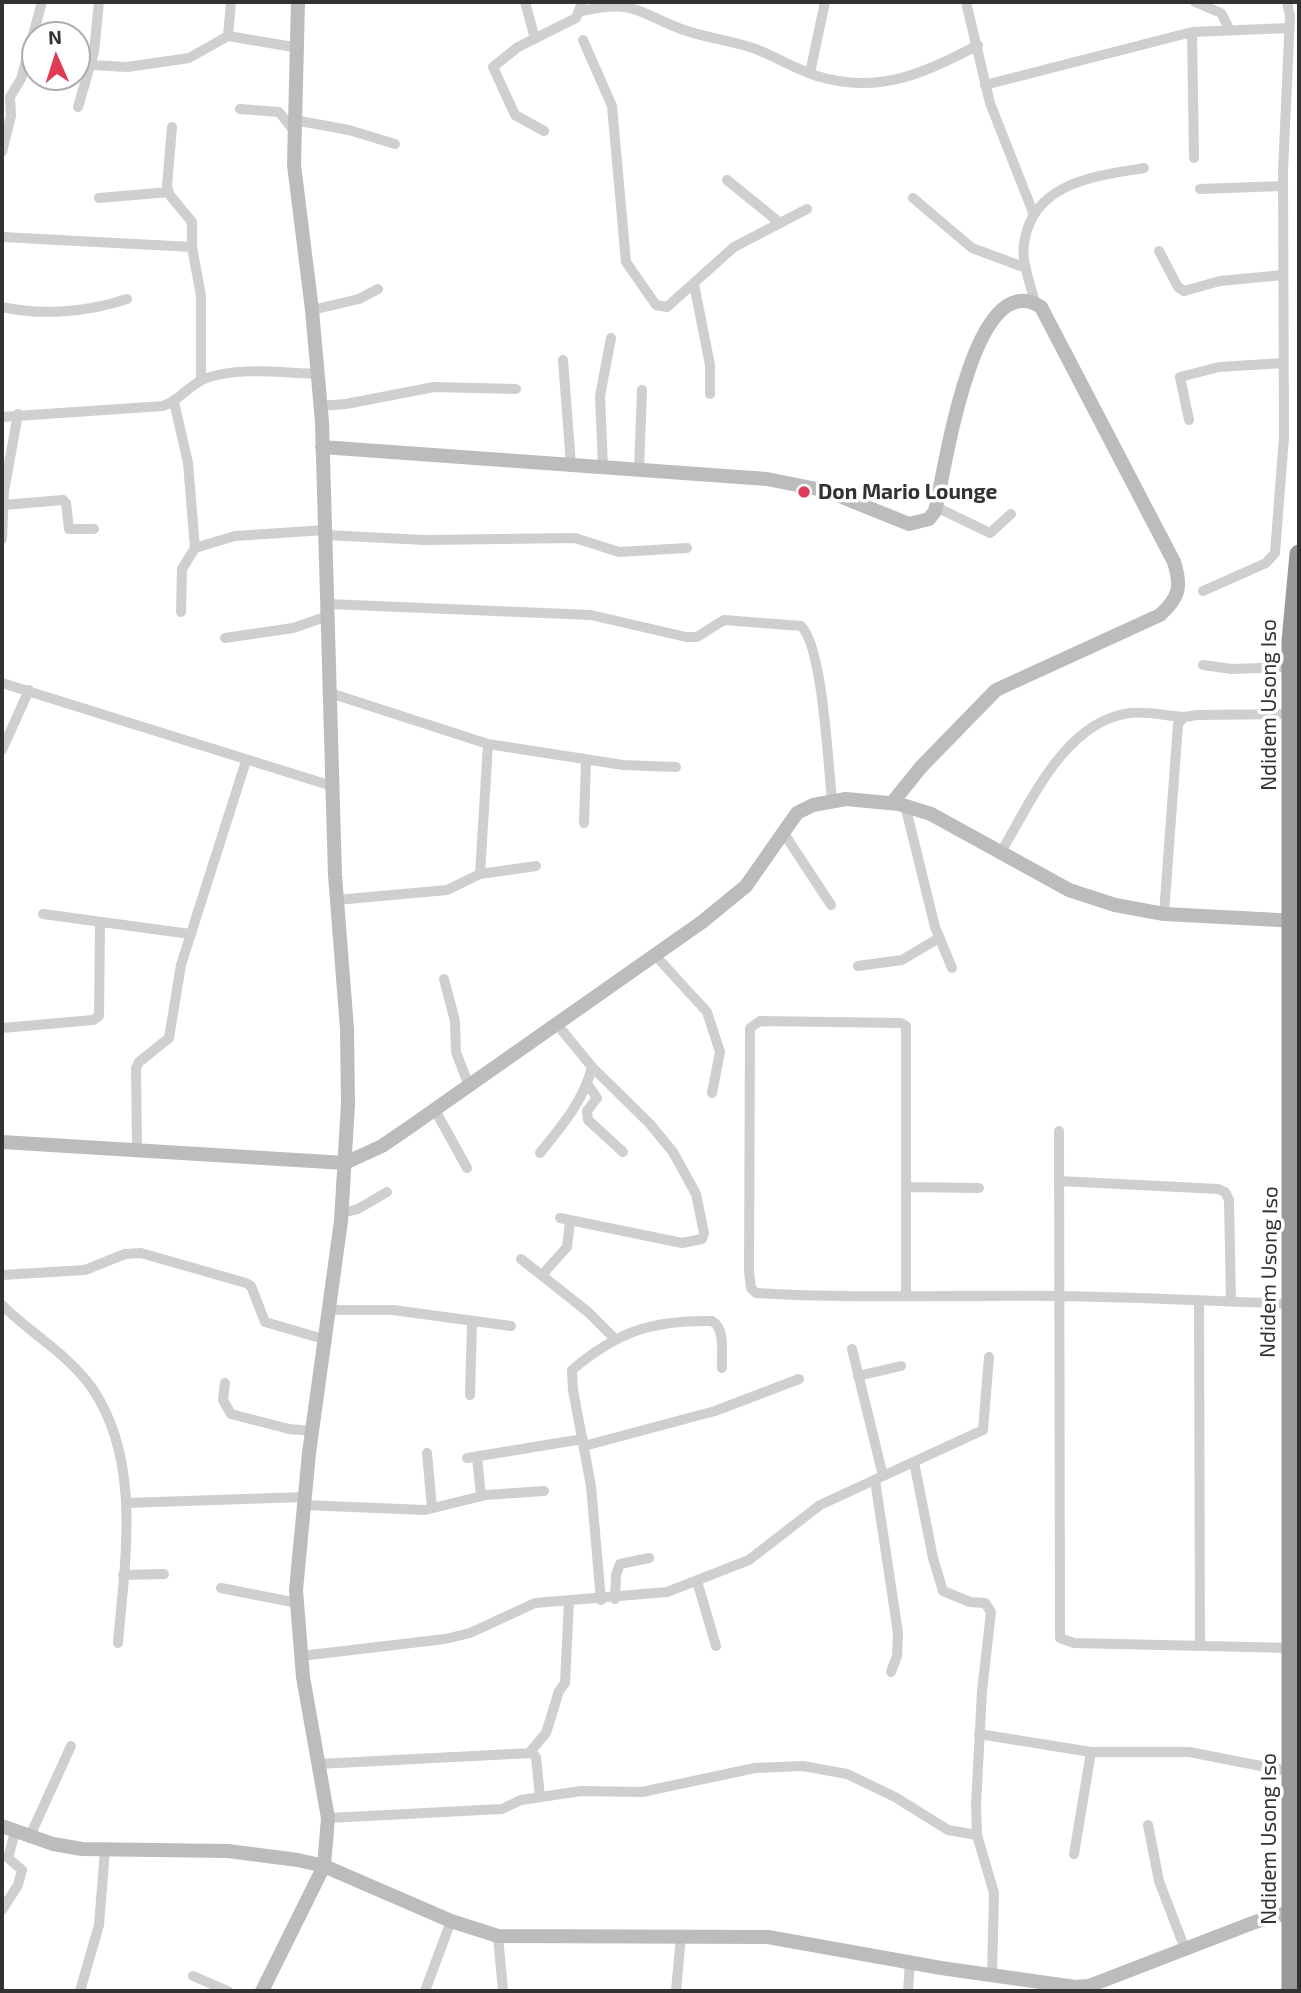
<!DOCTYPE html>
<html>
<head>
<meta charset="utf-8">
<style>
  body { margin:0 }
  #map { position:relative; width:1301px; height:1993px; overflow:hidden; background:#fff; font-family:"Exo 2",sans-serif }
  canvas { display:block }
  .frame { position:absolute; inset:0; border:4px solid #323232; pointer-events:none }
  .north { position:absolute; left:21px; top:21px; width:70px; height:70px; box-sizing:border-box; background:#fff; border:2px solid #adadad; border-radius:50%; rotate:357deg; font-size:19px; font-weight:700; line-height:28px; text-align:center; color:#323232 }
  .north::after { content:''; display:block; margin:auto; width:24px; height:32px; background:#e03c57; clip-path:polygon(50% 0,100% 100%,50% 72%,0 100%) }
</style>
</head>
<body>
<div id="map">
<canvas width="1301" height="1993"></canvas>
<div class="frame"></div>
<div class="north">N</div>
</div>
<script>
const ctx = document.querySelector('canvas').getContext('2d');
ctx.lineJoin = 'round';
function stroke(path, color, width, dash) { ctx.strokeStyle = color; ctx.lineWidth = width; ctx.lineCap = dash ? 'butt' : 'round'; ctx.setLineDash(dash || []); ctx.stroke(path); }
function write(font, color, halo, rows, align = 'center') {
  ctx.font = font + ' "Exo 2",sans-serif'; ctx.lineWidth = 7; ctx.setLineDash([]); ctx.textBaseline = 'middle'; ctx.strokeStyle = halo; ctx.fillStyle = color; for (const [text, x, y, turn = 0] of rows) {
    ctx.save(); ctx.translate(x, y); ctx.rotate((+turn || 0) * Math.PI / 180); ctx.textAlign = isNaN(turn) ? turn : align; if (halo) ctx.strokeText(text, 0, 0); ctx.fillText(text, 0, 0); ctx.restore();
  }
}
const street = new Path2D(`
  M525 2 535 39
  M966 2 990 103 1034 215
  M1195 2 1221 13 1230 30
  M581 11C635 0 633 10 681 29 705 38 730 40 753 48 775 56 795 69 817 76 878 95 926 73 978 45
  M1192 32 1194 158
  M228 36 299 48
  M583 40 612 106 626 262 656 305 667 307 734 247 807 209
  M91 65 127 67 189 58 228 36 231 2
  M810 73 825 2
  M985 85 1192 32 1289 28
  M78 107 94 52 99 2
  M240 109 279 112 294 131
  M294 120 349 130 395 144
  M172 127 167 186 169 194 192 222V247L201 296V380
  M544 131 515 115 493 67 518 47 576 18 582 2
  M2 152 11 116 10 97 21 79 42 2
  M727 180 780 223
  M1200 189 1283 186
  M99 198 169 192
  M913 198 972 248 1026 268
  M2 237 192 247
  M1159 251 1178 287 1184 291 1220 281 1283 275
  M694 284 710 365V394
  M1035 303C1031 285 1021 262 1024 244 1032 182 1096 176 1144 168
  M2 307C42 316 88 312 127 299
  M312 310 359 299 378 289
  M563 360 571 465
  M174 402 188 463 195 548
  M320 406 346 404 434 387 516 389
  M2 417 163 406C179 401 188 386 204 379 238 366 282 373 318 374
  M1189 420 1180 377 1219 367 1283 363
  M603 467 600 396 611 338
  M639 469 642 390
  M4 505 63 500 66 503 69 529H94
  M936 507 990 533 1011 514
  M326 535 425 540 575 538 619 552 687 548
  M2 539 4 491 18 414
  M1203 591 1266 563 1275 553 1284 437 1283 171 1290 16 1287 2
  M328 604 591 615 686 637H697L724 620 801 626C823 647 828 765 832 800
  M181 612 182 569 195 548 235 536 325 530
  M225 638 293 628 328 616
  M1203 665 1232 669 1291 667
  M2 683 332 786
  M330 693 488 744 623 765 676 767
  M2 750 29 690
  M905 805 935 927 952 968
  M584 823 586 760
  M783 832 831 905
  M1001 852C1031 802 1065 721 1130 713 1147 711 1167 716 1184 717
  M480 874 488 744
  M337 900 447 890 480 874 536 866
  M43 914 190 934
  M1164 914 1178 724 1184 717 1197 715 1292 714
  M654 954 707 1012 720 1052 712 1093
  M858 966 902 960 939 938
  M444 979 455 1021 456 1052 469 1086
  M556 1023 592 1067 650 1124 673 1152 696 1194 704 1233 702 1239 682 1243 560 1218
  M2 1028 93 1020 99 1016 100 922
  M588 1085 597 1098 587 1111 588 1120 623 1152
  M435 1110 467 1168
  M1059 1131 1060 1638 1074 1643 1292 1648
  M137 1150 136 1068 139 1062 169 1038 181 965 246 761
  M540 1153C562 1126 584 1100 592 1067
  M1059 1181 1218 1189 1225 1192 1229 1200 1231 1301
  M907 1187 979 1188
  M342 1213 358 1209 387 1192
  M521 1259 588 1312 616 1340
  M2 1275 85 1270 125 1254 141 1253 246 1283 251 1286 265 1322 327 1340
  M542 1275 567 1247 570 1222
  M906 1296V1026L901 1023 760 1021 750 1028 749 1272 751 1288 756 1293C856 1299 958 1295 1058 1296 1136 1297 1214 1301 1292 1304
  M1199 1300 1200 1646
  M2 1305C30 1333 68 1354 92 1388 142 1461 125 1560 118 1643
  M330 1310H393L511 1326
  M852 1349 883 1476
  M858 1376 901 1366
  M225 1383 223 1400 231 1414 289 1429 313 1431
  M470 1395 472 1323
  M584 1446 715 1411 799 1379
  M427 1453 432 1508
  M477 1457 481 1496
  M467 1458 583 1439
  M914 1462 933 1558 943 1591 970 1602 985 1603 991 1612 982 1691 976 1805 977 1835 994 1893 992 1976
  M875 1480 898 1633 897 1656 891 1672
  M126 1503 304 1497
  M303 1505 425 1510 486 1495 544 1491
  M123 1575 164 1574
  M697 1581 716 1646
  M221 1588 297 1603
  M615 1599 616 1575 620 1564 649 1558
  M601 1600 591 1486 573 1390 572 1370C618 1331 653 1320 712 1321 726 1329 721 1353 722 1368
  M301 1656 445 1639 470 1633 535 1603 667 1592 749 1560 820 1505 983 1430 989 1357
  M979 1734 1091 1752H1189L1292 1772
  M529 1753 546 1733 559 1691 565 1683 569 1601
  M318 1764 532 1753 536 1757 540 1797
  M328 1818 502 1809 521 1800 581 1791 642 1792 755 1768 803 1766 847 1774 895 1797 948 1830 977 1835
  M1148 1825 1159 1881 1185 1949
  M29 1838 71 1746
  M1074 1854 1091 1752
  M2 1910 18 1885 22 1870 8 1858 15 1832
  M498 1936 503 1991
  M193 1976 228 1991
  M80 1991 99 1925 105 1850
  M425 1991 451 1921
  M676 1991 681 1936
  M908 1991 910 1962`);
const secondary = new Path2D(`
  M322 447 767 479 827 491 909 524 929 519 935 511C944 478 972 262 1041 307L1174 562C1182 587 1179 598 1160 615L996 690 921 767 892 803
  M2 1142 345 1163 382 1146 407 1129 702 922 746 886 797 813 813 805 846 799 899 804 931 814 1069 890 1115 905 1164 914 1298 921
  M2 1826 53 1844 82 1849 228 1851 298 1860 324 1866 451 1921 498 1936 768 1937 941 1968 1075 1987 1089 1986 1255 1922 1297 1910
  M262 1991 324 1866 328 1818 303 1677 296 1590 309 1453 341 1221 348 1104 347 1029 335 875 322 422 312 310 294 165 298 2`);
const highway = new Path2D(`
  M1291 1991V641L1299 554`);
const markers = [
  [804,492,7,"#e03c57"]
];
const poiNames = [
  ["Don Mario Lounge",818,492]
];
const streetNames = [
  ["Ndidem Usong Iso",1269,705,-90],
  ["Ndidem Usong Iso",1269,1272,-89],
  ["Ndidem Usong Iso",1269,1839,-90]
];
stroke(street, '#cfcfcf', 10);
stroke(secondary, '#bcbcbc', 14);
stroke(highway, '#999', 19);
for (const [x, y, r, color] of markers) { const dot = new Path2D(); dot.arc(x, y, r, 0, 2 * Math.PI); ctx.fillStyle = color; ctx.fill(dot); stroke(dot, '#fff', 2.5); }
write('bold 21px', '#323232', '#fff', poiNames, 'left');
write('21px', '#323232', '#fff', streetNames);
</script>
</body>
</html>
